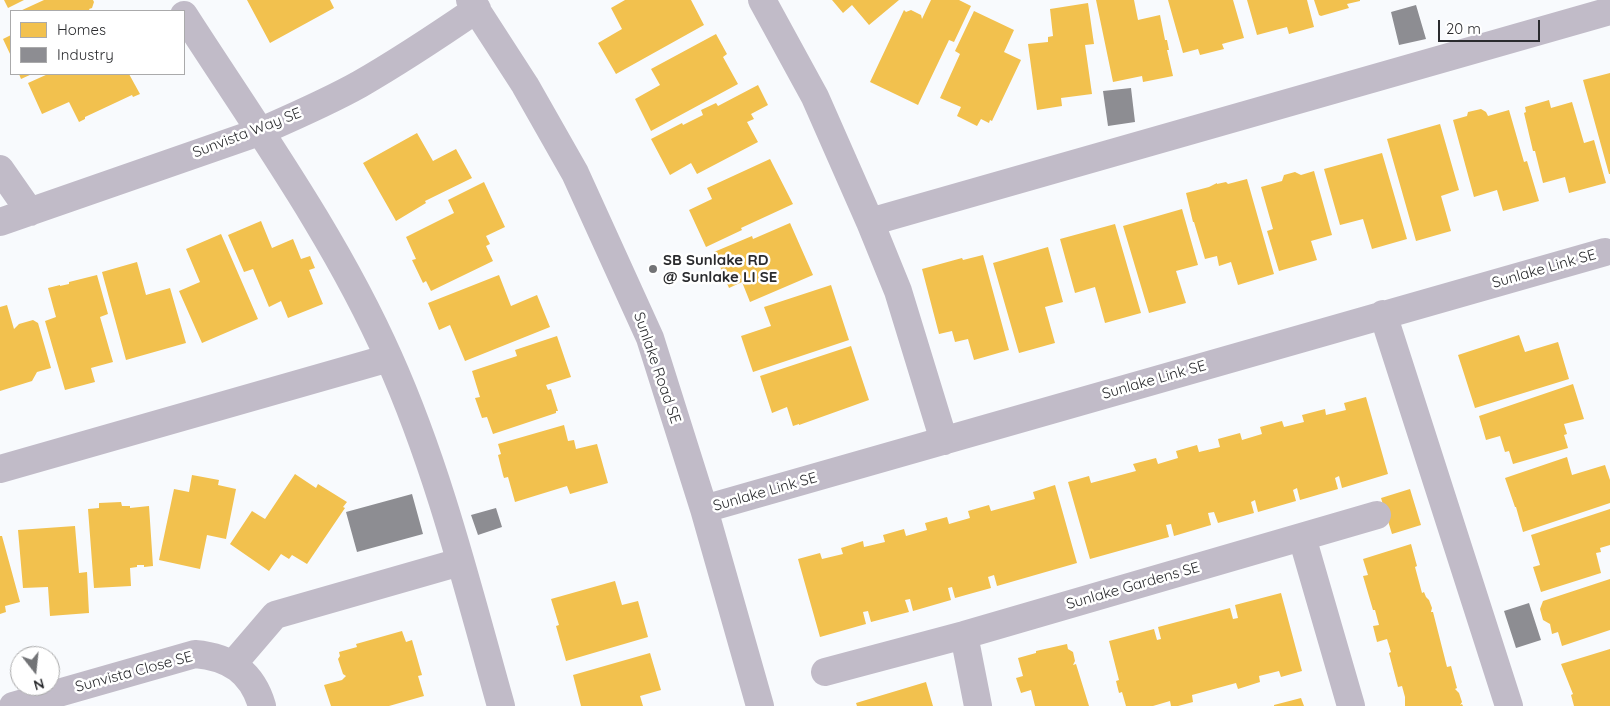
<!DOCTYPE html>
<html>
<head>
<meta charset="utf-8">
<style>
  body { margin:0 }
  #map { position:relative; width:1610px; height:706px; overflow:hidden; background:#f8fafd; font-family:Quicksand,sans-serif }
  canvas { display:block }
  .legend { position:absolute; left:10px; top:10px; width:175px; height:65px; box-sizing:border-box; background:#fff; border:1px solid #aaaaab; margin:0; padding:6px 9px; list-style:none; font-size:15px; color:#2a2b2e }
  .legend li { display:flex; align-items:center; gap:10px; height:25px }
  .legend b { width:25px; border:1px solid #aaaaab }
  .north { position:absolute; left:10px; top:646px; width:50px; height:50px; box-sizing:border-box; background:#fff; border:1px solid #aaaaab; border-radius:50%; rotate:164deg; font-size:14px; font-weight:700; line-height:20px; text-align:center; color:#2a2b2e }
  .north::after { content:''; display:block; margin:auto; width:18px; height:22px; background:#727376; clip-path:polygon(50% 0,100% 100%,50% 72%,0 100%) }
  .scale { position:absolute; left:1438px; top:20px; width:102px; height:22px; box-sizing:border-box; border:2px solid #2a2b2e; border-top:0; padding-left:6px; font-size:15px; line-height:18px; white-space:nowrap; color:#2a2b2e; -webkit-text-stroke:4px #fff; paint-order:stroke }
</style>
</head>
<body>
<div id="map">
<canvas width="1610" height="706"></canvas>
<ul class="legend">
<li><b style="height:14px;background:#f2c14e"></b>Homes</li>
<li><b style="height:14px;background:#8d8d92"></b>Industry</li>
</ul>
<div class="north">N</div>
<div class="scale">20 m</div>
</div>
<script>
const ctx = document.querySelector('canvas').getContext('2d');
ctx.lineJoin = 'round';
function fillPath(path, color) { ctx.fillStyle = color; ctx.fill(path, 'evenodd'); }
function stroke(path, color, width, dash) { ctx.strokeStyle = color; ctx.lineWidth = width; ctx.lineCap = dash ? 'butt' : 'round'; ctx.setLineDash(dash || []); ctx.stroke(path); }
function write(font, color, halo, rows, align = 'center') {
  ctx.font = font + ' Quicksand,sans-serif'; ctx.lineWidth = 5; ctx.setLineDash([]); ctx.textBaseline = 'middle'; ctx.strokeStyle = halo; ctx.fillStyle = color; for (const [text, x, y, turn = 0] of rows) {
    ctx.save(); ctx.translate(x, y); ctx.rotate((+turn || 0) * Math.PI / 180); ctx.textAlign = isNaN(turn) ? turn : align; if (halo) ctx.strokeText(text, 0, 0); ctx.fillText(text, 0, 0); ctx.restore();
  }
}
const homes = new Path2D(`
  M4 0H24L8 8Z
  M44 0H93L94 2 92 8 89 9 90 11H20Z
  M247 0H330L334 8 270 43Z
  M625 0H691L704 25 616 74 598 43 622 29 611 8Z
  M832 0H899L869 25 852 5 843 13Z
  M931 0H959L971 6 954 42 949 40 918 105 870 82 904 10 906 12 911 10 921 15 922 19Z
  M1096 0H1134L1138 20 1160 15 1165 40H1167L1169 50H1167L1173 76 1143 82 1142 76 1113 82Z
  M1168 0H1233L1244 38 1222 44 1224 49 1200 55 1198 49 1183 53Z
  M1247 0H1307L1314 27 1289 34 1287 27 1257 35Z
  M1314 0H1360V1L1347 4 1349 8 1321 16 1319 15Z
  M1088 3 1094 44 1085 45 1092 94 1061 98 1062 106 1037 110 1028 44 1048 42V37L1053 36 1050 9Z
  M974 11 1014 30 1004 52 1021 60 992 121 990 120 989 123 981 119 977 126 957 116 961 107 940 98 960 54 955 51Z
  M716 34 727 54 723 57 738 84 651 131 635 99 660 85 651 69Z
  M11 35V56L3 39Z
  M1610 73V174H1609L1583 80Z
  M19 74H32L21 79Z
  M48 74H129L140 94 133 97 132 95 85 117V119L79 122 69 102 42 114 28 83Z
  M758 85 768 105 751 114 754 119 747 122 758 142 697 174 691 163 670 175 651 139 682 123 683 125 703 115 701 110 716 103 718 106Z
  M1549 100 1551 108 1572 102 1584 143 1594 140 1606 183 1569 193 1565 177 1543 183 1535 151H1533L1524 113 1526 112 1525 107Z
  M1481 109 1486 112 1488 116 1509 110 1524 162 1527 161 1539 201 1503 211 1497 190 1474 197 1453 120 1467 116 1468 112Z
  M1440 124 1459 190 1441 196 1451 231 1416 241 1387 139Z
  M417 133 433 161 456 149 472 178 425 201 426 203 396 221 363 163Z
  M1382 153 1407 239 1372 249 1363 219 1340 225 1324 169Z
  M770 159 793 204 741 228 742 230 706 247 689 210 712 199 707 188Z
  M1314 171 1332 235 1311 241 1317 260 1279 271 1267 231 1273 229 1261 187 1282 181 1284 175 1295 172 1301 175Z
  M1247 179 1274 274 1238 285 1231 262 1219 266 1217 256 1205 259 1194 222H1193L1186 193 1209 187 1217 183V184L1226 182 1228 184Z
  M484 182 505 227 486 236 490 244 486 246 493 261 431 291 426 281 423 283 412 260 416 259 406 237 454 213 448 200Z
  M1182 209 1198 265 1176 271 1186 303 1149 313 1123 226Z
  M261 221 272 248 293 239 301 259 310 256 315 268 309 270 323 304 288 318 281 301 269 307 253 269 244 272 228 235Z
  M790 223 813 275 750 302 742 282 729 288 714 252 752 236 753 239Z
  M1115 224 1141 313 1105 323 1095 287 1075 293 1060 239Z
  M221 234 258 319 202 343 179 291 200 282 186 249Z
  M1048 247 1063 302 1045 307 1055 343 1019 353 993 263Z
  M983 255 1009 350 974 360 968 339 955 342 952 331 939 334 922 269 962 258 963 260Z
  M137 262 146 295 170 288 186 343 126 360 102 272Z
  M97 275 108 314 100 317 113 362 91 368 95 382 65 390 45 321 56 317 48 288 60 285V286L69 284V282Z
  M499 275 511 306 537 295 550 327 465 361 450 325 439 330 428 303Z
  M831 285 849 340 753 372 741 336 771 326 764 307Z
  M7 305 14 329 19 324 33 320 38 323 51 368 37 372 32 381 0 391V307Z
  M1519 335 1525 352 1558 342 1569 379 1475 408 1458 355Z
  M557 336 571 377 546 385 548 390 551 389 558 411H556V413L493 434 487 417 482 418 475 398 480 397 472 371 517 356 515 350Z
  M851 346 869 400 799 425V424L793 426 787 407 772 413 760 376Z
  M1573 384 1584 419 1564 424 1567 434 1564 435 1568 448 1513 464 1509 451 1505 452 1500 436 1486 440 1479 416Z
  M1366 397 1388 474 1342 488 1339 476 1335 478 1338 489 1300 500 1297 488 1293 490 1296 501 1258 512 1255 500 1251 502 1254 513 1218 523 1214 512 1208 513 1211 525 1174 536 1171 524 1166 525 1169 537 1090 559 1068 482 1089 476 1091 483 1136 471 1133 464 1156 458 1158 464 1178 458 1176 451 1197 445 1199 452 1220 447 1218 439 1240 433 1242 440 1262 434 1260 427 1282 421 1284 427 1304 422 1302 415 1325 409 1326 415 1346 410 1344 403Z
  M564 425 568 441 574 440 576 449 597 444 608 483 570 494 567 486 515 502 508 477 504 478 503 475 498 455 501 454 498 444Z
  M1567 457 1572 475 1605 465 1610 480V503L1523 532 1516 507H1515L1505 478Z
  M295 474 316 488 318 484 347 502 343 507 345 508 307 564 292 555 289 559 281 554 269 571 230 544 252 511 265 519Z
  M192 475 219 480 218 485 236 489 226 539 207 535 200 569 159 560 174 489 189 492Z
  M1055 485 1077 563 997 586 994 575 988 577 991 588 955 598 952 587 948 588 951 600 913 611 910 599 905 600 909 612 871 622 868 611 863 612 866 624 820 637 798 559 820 553 822 559 843 554 841 548 863 541 864 547 885 542 883 535 904 529 906 536 927 530 925 523 947 517 949 524 970 518 968 511 989 505 991 511 1035 499 1033 492Z
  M1410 489 1421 525 1392 534 1381 498Z
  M121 502 122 506H130V508L149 506 153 566 144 567V565H137V567L130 568 131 586 94 588 88 509 99 508V503Z
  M1610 509V545L1600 548 1601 552 1596 553 1601 573 1541 592 1533 567 1540 565 1531 535Z
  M75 526 79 573 87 572 89 613 50 616 48 587 23 588 18 530Z
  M0 536H2L20 602 5 606 6 612 0 614Z
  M1411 544 1417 566 1415 567 1422 593 1424 592 1426 597 1429 600 1432 608 1431 612H1433L1447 667 1451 666 1457 688 1455 689 1459 693 1462 702 1460 705 1462 704 1463 706H1405V697L1402 686 1398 687 1389 653 1391 652 1387 639 1377 642 1373 626 1379 625 1375 610H1373L1363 576 1368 575 1363 559Z
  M1610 579V630L1562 646 1558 632 1552 634 1550 624 1543 620 1540 609 1543 601Z
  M615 581 622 605 638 601 648 637 566 661 556 626 559 625 551 599Z
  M1281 593 1302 671 1281 677 1279 671 1259 676 1260 682 1238 689 1236 683 1192 695 1193 702 1178 706H1171L1170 701 1153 706H1126L1122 692 1119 693 1116 681 1119 680 1109 641 1154 629 1157 640 1161 639 1158 627 1230 608 1233 619 1238 618 1235 605Z
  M402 631 406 642 412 640 422 675 418 676 424 696 389 706H331L324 685 342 680 346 676 343 674 338 659 340 656 339 652 357 647 356 644Z
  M1067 644 1068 649 1073 652 1075 661 1073 665 1076 664 1089 706H1035L1031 690 1021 693 1016 678 1023 676 1018 658 1036 653V651Z
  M1610 649V706H1574L1571 695 1573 694 1561 664Z
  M650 653 661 690 640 696 643 706H581L573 675Z
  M926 682 933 706H857L856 703Z
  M1301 698 1304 706H1274V705Z`);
const industry = new Path2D(`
  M1416 5 1426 39 1399 45 1391 12Z
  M1131 88 1135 122 1108 126 1103 91Z
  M412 494 423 534 357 552 346 512Z
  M496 508 502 527 478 535 471 515Z
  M1529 603 1541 640 1516 648 1504 611Z`);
const minor = new Path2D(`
  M470 0 525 85 575 173 650 338 704 509 760 706
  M762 0 815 97 870 222 898 291 944 441
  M184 15C256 127 335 236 389 358 439 470 468 589 501 706
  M0 169 30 212
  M0 222 259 132C293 117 328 102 360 84 400 61 439 35 477 9
  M870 222 1610 11
  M1383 314 1509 706
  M0 469 389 358
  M704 509 1605 252
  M1302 537 1351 706
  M964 635 978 706
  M233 664 275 615 460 562
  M825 672 964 635 1377 515
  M13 706 195 654C230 657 252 672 262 706`);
const markers = [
  [653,269,5,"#727376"]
];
const streetNames = [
  ["Sunvista Way SE",247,133,-21],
  ["Sunlake Link SE",1544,269,-16],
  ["Sunlake Road SE",657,368,71],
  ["Sunlake Link SE",1154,380,-16],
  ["Sunlake Link SE",765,492,-16],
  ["Sunlake Gardens SE",1133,586,-16],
  ["Sunvista Close SE",134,672,-15]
];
const poiNames = [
  ["SB Sunlake RD",663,260],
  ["@ Sunlake LI SE",663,277]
];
fillPath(homes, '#f2c14e');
fillPath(industry, '#8d8d92');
stroke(minor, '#c1bbc8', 28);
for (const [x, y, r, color] of markers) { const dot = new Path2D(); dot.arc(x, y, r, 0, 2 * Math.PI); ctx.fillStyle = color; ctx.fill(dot); stroke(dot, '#fff', 2); }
write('15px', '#2a2b2e', '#fff', streetNames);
write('bold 15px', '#2a2b2e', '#fff', poiNames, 'left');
</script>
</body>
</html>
